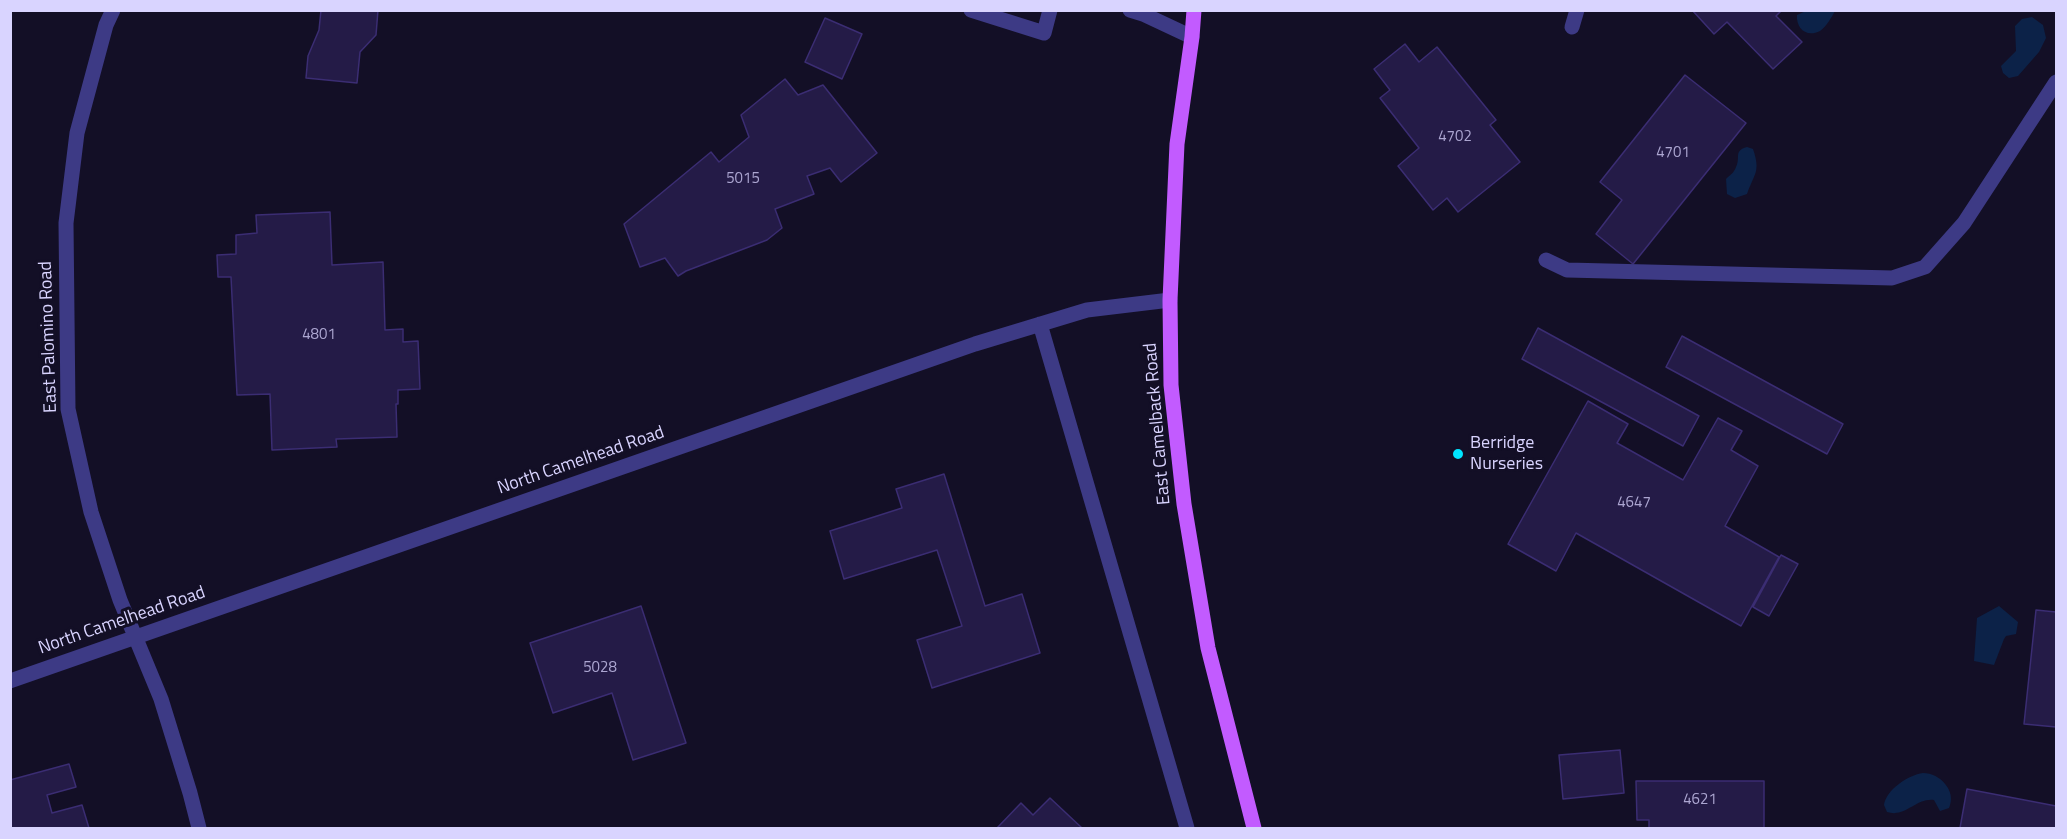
<!DOCTYPE html>
<html>
<head>
<meta charset="utf-8">
<style>
  body { margin:0 }
  #map { position:relative; width:2067px; height:839px; overflow:hidden; background:#130f26; font-family:"Titillium Web",sans-serif }
  canvas { display:block }
  .frame { position:absolute; inset:0; border:12px solid #d9d4ff; pointer-events:none }
</style>
</head>
<body>
<div id="map">
<canvas width="2067" height="839"></canvas>
<div class="frame"></div>
</div>
<script>
const ctx = document.querySelector('canvas').getContext('2d');
ctx.lineJoin = 'round';
function fillPath(path, color) { ctx.fillStyle = color; ctx.fill(path, 'evenodd'); }
function stroke(path, color, width, dash) { ctx.strokeStyle = color; ctx.lineWidth = width; ctx.lineCap = dash ? 'butt' : 'round'; ctx.setLineDash(dash || []); ctx.stroke(path); }
function write(font, color, halo, rows, align = 'center') {
  ctx.font = font + ' "Titillium Web",sans-serif'; ctx.lineWidth = 6; ctx.setLineDash([]); ctx.textBaseline = 'middle'; ctx.strokeStyle = halo; ctx.fillStyle = color; for (const [text, x, y, turn = 0] of rows) {
    ctx.save(); ctx.translate(x, y); ctx.rotate((+turn || 0) * Math.PI / 180); ctx.textAlign = isNaN(turn) ? turn : align; if (halo) ctx.strokeText(text, 0, 0); ctx.fillText(text, 0, 0); ctx.restore();
  }
}
const water = new Path2D(`
  M1806 11V10L1835 11C1831 18 1827 26 1820 31 1806 38 1796 28 1797 15Z
  M2032 17 2043 25 2046 38 2039 52 2018 76 2009 78 2003 73 2001 66 2016 51 2015 26 2022 19Z
  M1747 147 1753 149C1761 172 1754 174 1747 194L1735 198 1727 194 1726 179C1730 175 1734 173 1736 167 1741 157 1733 151 1747 147Z
  M1999 606 2018 622 2016 634 2006 636 2004 639 1994 665 1974 661 1977 618Z
  M1923 773C1940 773 1957 791 1949 808L1940 811 1934 800C1915 798 1906 818 1887 812L1884 805C1886 790 1908 775 1923 773Z`);
const building = new Path2D(`
  M321 10H378L376 35 360 52 357 83 306 78 308 56 319 30Z
  M1692 10H1782L1776 16 1802 42 1773 69 1727 22 1714 34Z
  M825 18 862 34 842 79 805 62Z
  M1405 44 1419 62 1437 47 1496 120 1490 125 1520 162 1458 212 1447 198 1433 210 1398 166 1419 148 1380 98 1390 90 1374 69Z
  M1685 75 1746 123 1633 264 1596 234 1622 200 1600 182Z
  M785 79 798 95 823 85 877 153 841 182 830 168 807 176 814 194 775 209 782 228 767 240 686 271 678 276 665 258 640 267 624 224 711 152 719 162 749 137 741 115Z
  M330 212 332 265 383 262 385 330 403 329V342L418 341 420 389 398 390V404H396L397 437 336 439 337 447 272 450 270 394 237 395 231 277H218L217 255 236 254V235L257 233 256 215Z
  M1538 328 1699 416 1683 446 1522 359Z
  M1682 336 1843 424 1827 454 1666 367Z
  M1588 401 1628 424 1617 443 1683 480 1718 418 1742 431 1731 450 1758 466 1725 526 1779 557 1741 626 1576 533 1556 571 1508 544Z
  M944 474 985 606 1022 594 1040 653 932 688 917 640 962 626 937 550 844 579 830 531 902 508 896 489Z
  M1781 555 1798 564 1769 616 1753 607Z
  M2056 604V727L2024 724 2036 610 2056 612Z
  M641 606 686 743 633 760 612 693 553 713 530 643Z
  M1620 750 1624 793 1563 799 1559 755Z
  M69 764 76 787 47 795 52 813 82 805 89 828H10V780Z
  M1636 781H1764V828H1649V820H1637Z
  M1967 789 2056 806V828H1960Z
  M1050 798 1082 828H997L1021 803 1033 815Z`);
const lane = new Path2D(`
  M971 10 1044 33 1050 10
  M1130 10 1143 14 1192 37
  M1546 260 1567 270 1892 278 1925 267 1964 223 2056 82`);
const street = new Path2D(`
  M113 10 106 25 77 133 66 223 68 409 91 512 120 600 161 699 190 793 199 828
  M1572 27 1577 10
  M1040 324 1187 828
  M10 681 975 344 1087 310 1170 300`);
const primary = new Path2D(`
  M1194 10 1192 37 1177 144 1170 300 1171 385 1184 504 1208 648 1254 828`);
const markers = [
  [1458,454,6,"#00e5ff"]
];
const numberNames = [
  ["4702",1455,137],
  ["4701",1673,153],
  ["5015",743,179],
  ["4801",319,335],
  ["4647",1634,503],
  ["5028",600,668],
  ["4621",1700,800]
];
const streetNames = [
  ["East Palomino Road",49,337,-92],
  ["East Camelback Road",1158,424,-95],
  ["North Camelhead Road",581,461,-19],
  ["North Camelhead Road",122,621,-19]
];
const poiNames = [
  ["Berridge",1470,444],
  ["Nurseries",1470,465]
];
fillPath(water, '#0c2248');
fillPath(building, '#241b47');
stroke(building, '#3b2d73', 1.5);
stroke(lane, '#3d3a85', 15);
stroke(street, '#3d3a85', 15);
stroke(primary, '#c25bff', 15);
for (const [x, y, r, color] of markers) { const dot = new Path2D(); dot.arc(x, y, r, 0, 2 * Math.PI); ctx.fillStyle = color; ctx.fill(dot); stroke(dot, '#130f26', 2); }
write('15px', '#aca6d1', null, numberNames);
write('18px', '#d9d4ff', '#130f26', streetNames);
write('18px', '#d9d4ff', '#130f26', poiNames, 'left');
</script>
</body>
</html>
